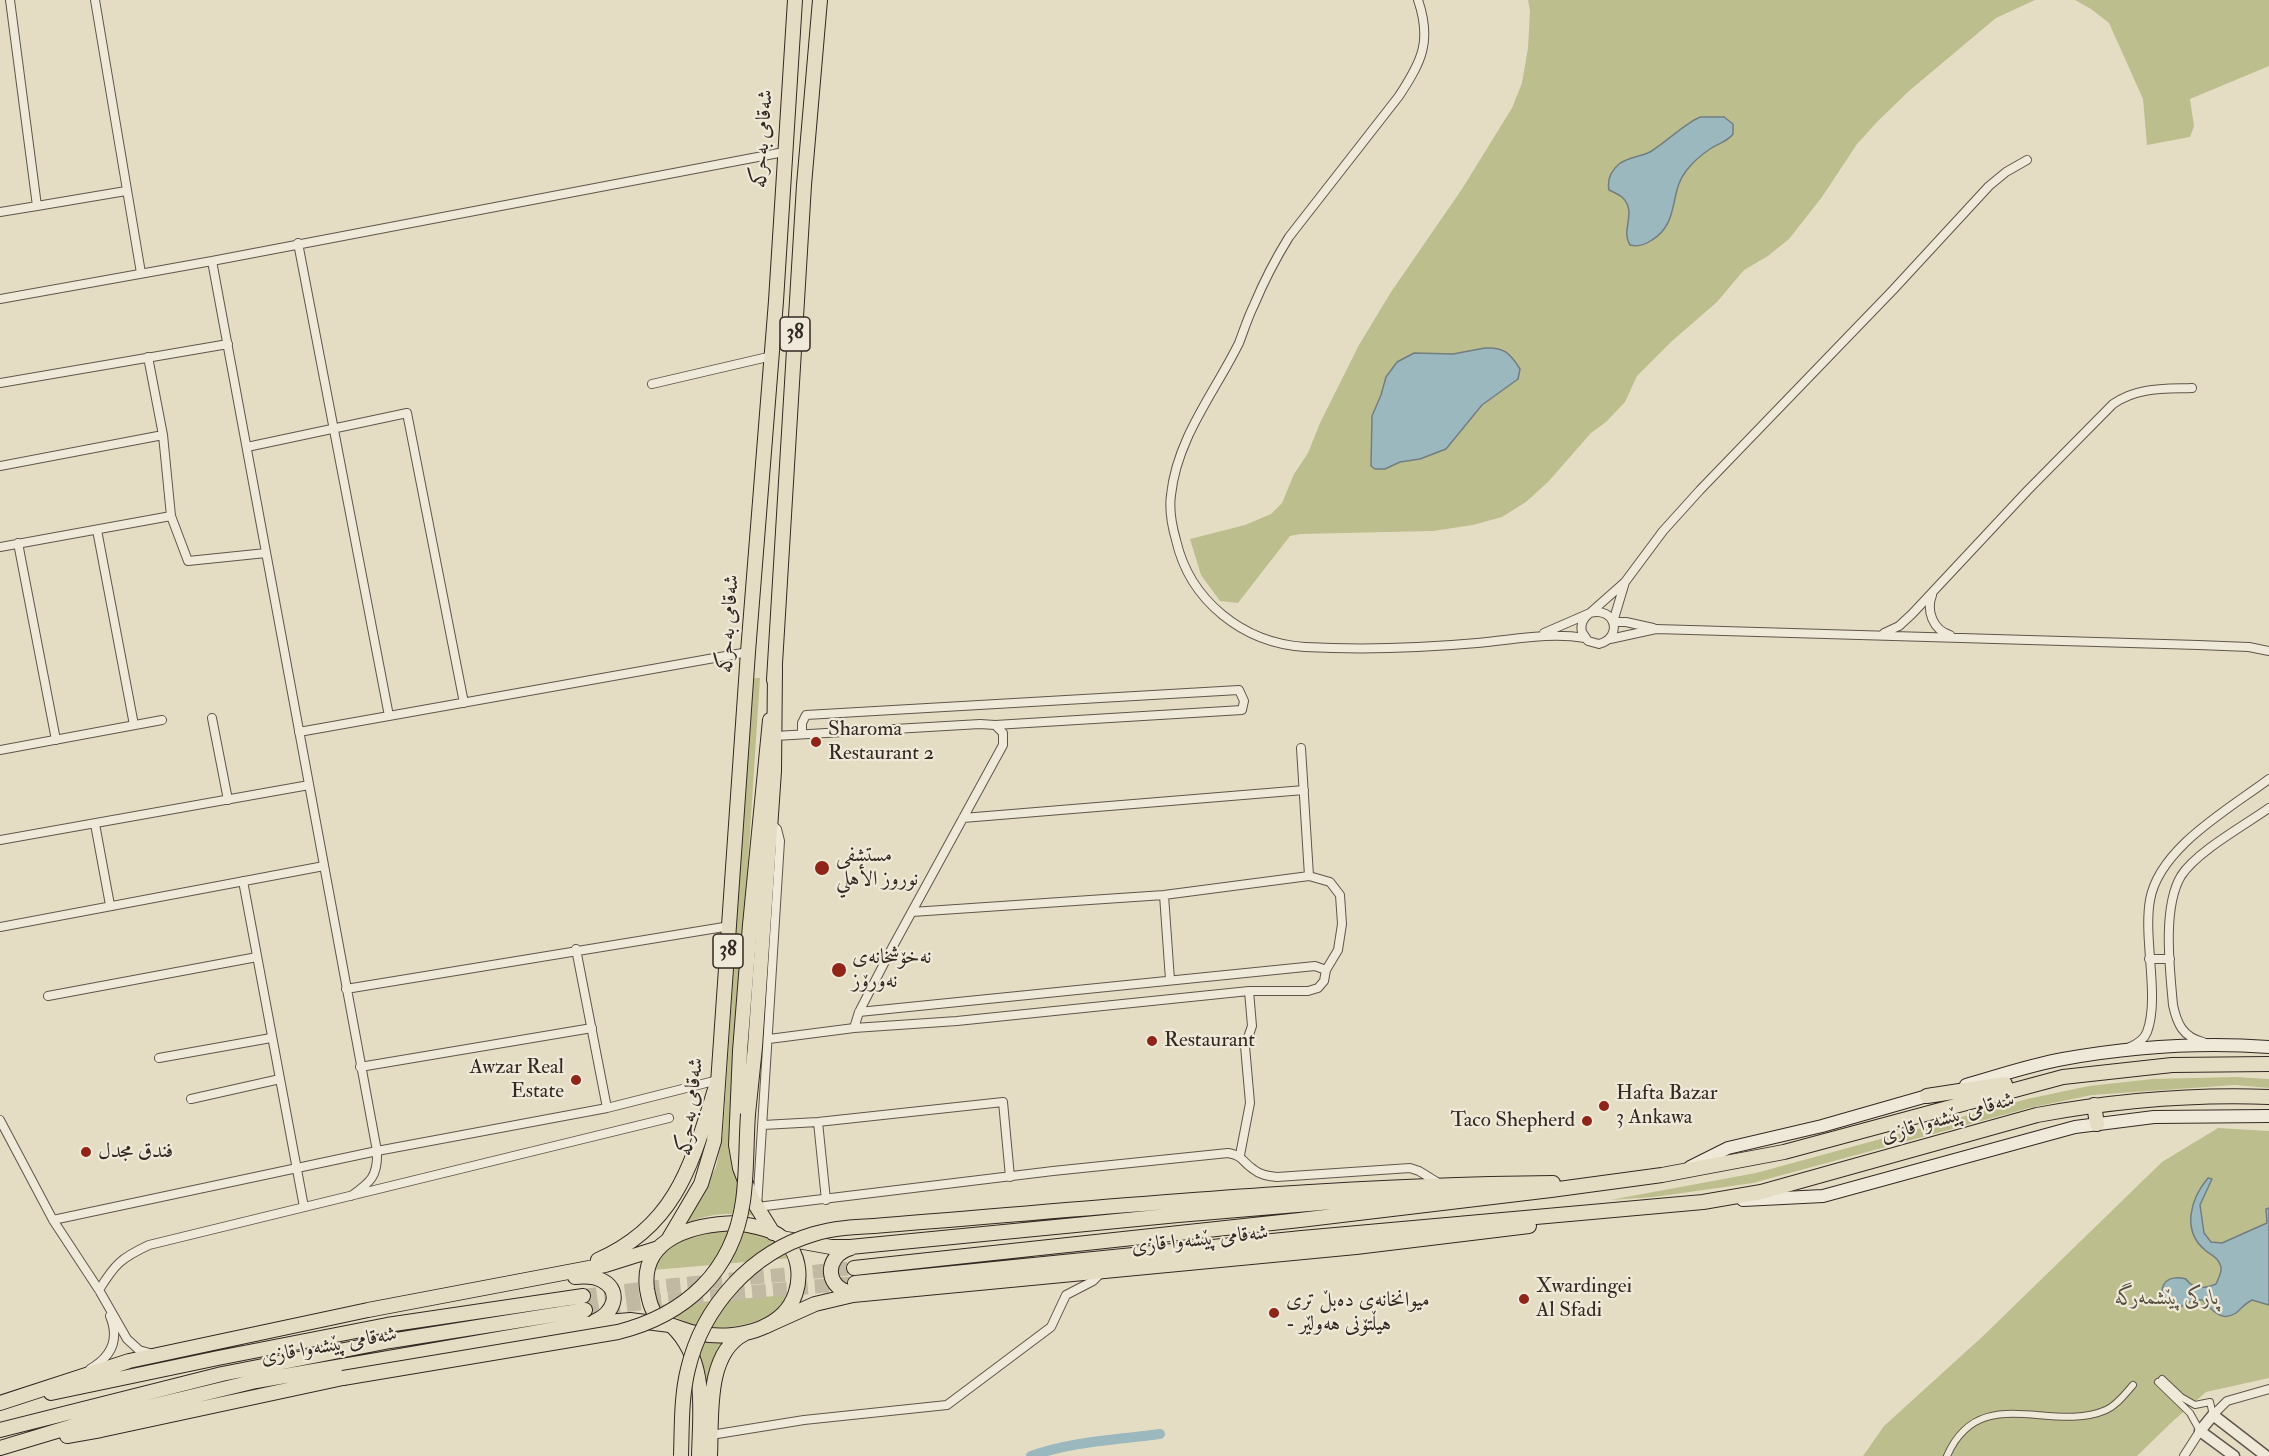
<!DOCTYPE html>
<html>
<head>
<meta charset="utf-8">
<style>
  body { margin:0 }
  canvas { display:block; background:#e5ddc3 }
</style>
</head>
<body>
<canvas width="2269" height="1456"></canvas>
<script>
const ctx = document.querySelector('canvas').getContext('2d');
ctx.lineJoin = 'round';
function fillPath(path, color) { ctx.fillStyle = color; ctx.fill(path, 'evenodd'); }
function stroke(path, color, width, dash) { ctx.strokeStyle = color; ctx.lineWidth = width; ctx.lineCap = dash ? 'butt' : 'round'; ctx.setLineDash(dash || []); ctx.stroke(path); }
function write(font, color, halo, rows, align = 'center') {
  ctx.font = font + ' "IM FELL Double Pica",Amiri,serif'; ctx.lineWidth = 4.5; ctx.setLineDash([]); ctx.textBaseline = 'middle'; ctx.strokeStyle = halo; ctx.fillStyle = color; for (const [text, x, y, turn = 0] of rows) {
    ctx.save(); ctx.translate(x, y); ctx.rotate((+turn || 0) * Math.PI / 180); ctx.textAlign = isNaN(turn) ? turn : align; if (halo) ctx.strokeText(text, 0, 0); ctx.fillText(text, 0, 0); ctx.restore();
  }
}
const green = new Path2D(`
  M1528 0H2035L1996 18 1909 91 1879 120 1857 144 1822 197 1789 239 1768 256 1744 270 1717 302 1672 341 1637 376 1625 402 1606 422 1591 433 1548 482 1526 502 1502 517 1473 525 1433 531 1301 534 1290 536 1238 603 1220 601 1201 575 1190 539 1245 525 1271 514 1282 503 1294 474 1308 453 1320 423 1359 345 1391 292 1462 189 1512 108 1522 83 1528 48 1530 11Z
  M2075 0H2269V66L2190 99 2194 126 2190 137 2147 145 2143 99 2109 23 2091 9Z
  M753 678H760L730 1139C732 1173 742 1187 759 1216 729 1213 712 1212 685 1224L696 1207 716 1167 723 1133Z
  M2235 1077 2269 1079V1088L2235 1085 2092 1095 2029 1108 1753 1183 1654 1197 1610 1200 1756 1173 2027 1099 2089 1086 2152 1079Z
  M2218 1128 2269 1131V1378L2206 1392 2172 1422 2137 1456H1863L1884 1426 1982 1337 2162 1162Z
  M725 1229 744 1230 772 1237 791 1258 654 1270C666 1238 695 1233 725 1229Z
  M789 1295C787 1298 785 1304 782 1307 778 1312 768 1316 762 1319 728 1332 687 1333 660 1305Z
  M688 1340 724 1343 711 1364 710 1383H708C704 1367 698 1354 688 1340Z`);
const water = new Path2D(`
  M1701 117H1724L1733 124V134C1727 142 1719 143 1710 149 1701 155 1693 162 1686 171 1669 192 1680 223 1652 240 1645 245 1639 247 1630 245 1620 230 1638 212 1622 197 1618 194 1613 192 1609 190 1607 180 1611 171 1619 164 1628 157 1640 157 1650 152 1664 144 1690 119 1701 117Z
  M1485 348C1504 347 1510 353 1520 369L1518 379 1482 405 1446 449 1420 459 1400 462 1385 469H1375L1371 466 1372 416 1381 395 1386 377 1397 362 1414 353 1453 354Z
  M2208 1178 2212 1179 2200 1205 2204 1233 2211 1242 2222 1243 2267 1223 2266 1209 2269 1208V1305L2252 1300C2244 1304 2242 1308 2236 1313 2221 1323 2212 1309 2202 1300H2194L2178 1308C2153 1301 2159 1271 2186 1279 2193 1290 2204 1289 2216 1284 2218 1279 2222 1273 2221 1267 2218 1257 2212 1256 2205 1250 2181 1230 2191 1198 2208 1178Z`);
const canal = new Path2D(`
  M1031 1456C1073 1441 1116 1440 1160 1434`);
const trunkTunnel = new Path2D(`
  M583 1296 674 1285 854 1268
  M585 1310 676 1299 855 1283`);
const pedestrian = new Path2D(`
  M2162 1379 2181 1397 2195 1405 2210 1402 2213 1415
  M2158 1382 2190 1413 2200 1431
  M1947 1456C1980 1381 2051 1434 2106 1410 2117 1405 2125 1394 2133 1385`);
const minor = new Path2D(`
  M10 0 37 206 126 191
  M95 0 141 273
  M1418 0C1432 41 1422 61 1399 96L1289 237C1276 258 1264 281 1254 305 1248 317 1244 330 1239 343 1215 392 1177 438 1171 495 1169 509 1172 526 1176 540 1190 601 1243 643 1305 647 1362 650 1421 648 1477 643 1514 640 1548 632 1585 638
  M0 212 37 206
  M298 243 389 716
  M212 261 377 1151C378 1176 371 1182 351 1196
  M0 299 212 261 784 152
  M148 357 163 435 171 516 188 561 266 553
  M0 383 228 344
  M652 384 772 356
  M247 447 407 413 464 703
  M0 466 163 435
  M97 530 134 725
  M18 543 56 740
  M0 547 171 516
  M1625 582 1613 622H1626L1653 628
  M1932 595C1926 611 1933 630 1950 635
  M1544 633 1590 613C1615 606 1624 637 1599 644L1588 641 1582 632C1580 624 1583 618 1590 613L1625 582 1663 531 1700 490 1893 290 1989 186 2006 172 2027 160
  M1884 633 1899 626 1912 614 2028 490 2113 404C2137 387 2164 389 2192 388
  M1610 639 1656 629 2198 645 2249 647 2269 651
  M212 718 228 800
  M299 732 748 652
  M802 734V723L806 715 1239 690 1244 701 1242 710 995 725
  M775 736 980 724 995 725 1003 733V745L892 948 859 1012 854 1028
  M0 750 162 720
  M963 818 1304 790
  M770 823 777 829 780 841 757 1207 1053 1171 1228 1153C1244 1156 1241 1161 1253 1169 1260 1175 1268 1176 1277 1177L1410 1168 1419 1171 1440 1184
  M95 824 110 905
  M0 840 309 785
  M1309 876 1330 882 1340 895 1342 924 1338 950 1326 970
  M243 881 304 1207
  M1164 895 1170 980
  M912 912 1164 895 1309 876 1301 748
  M0 927 324 866
  M576 949 607 1108
  M2149 959H2170
  M346 989 730 926
  M48 996 257 957
  M769 1039 854 1028 957 1021 1249 991H1308L1318 988 1324 981 1326 970 1315 966 859 1012
  M2203 1042C2183 1037 2177 1024 2173 1005 2170 970 2162 908 2181 876 2196 852 2245 825 2269 808
  M2130 1047C2137 1044 2144 1040 2147 1032 2160 998 2143 939 2150 900 2159 848 2229 809 2269 779
  M159 1058 271 1038
  M360 1067 592 1028
  M191 1099 280 1079
  M0 1120 53 1220 99 1290 127 1339 139 1350 153 1354
  M818 1122 826 1200
  M763 1125 818 1122 1003 1102 1010 1177
  M1240 1155 1250 1103 1245 1046 1252 1026 1249 991
  M53 1220 377 1151 607 1108 718 1080
  M99 1290C115 1264 121 1258 149 1245L669 1118
  M90 1369C111 1357 120 1340 110 1316
  M2213 1415 2227 1401 2269 1389
  M711 1435 804 1420 947 1405 1051 1327 1066 1295 1093 1281 1101 1273
  M2184 1456 2200 1431`);
const tertiary = new Path2D(`
  M2234 1456 2200 1431 2213 1415 2266 1456`);
const secondary = new Path2D(`
  M1966 1085C1998 1076 2030 1065 2063 1059 2130 1047 2201 1042 2269 1047
  M1690 1167 1728 1148 1822 1126 1934 1094
  M1743 1200 1823 1196 2075 1127 2154 1117 2269 1116`);
const primary = new Path2D(`
  M774 680 804 185 820 0
  M770 720 750 925 740 1051 736 1145 740 1168 752 1199 773 1233
  M737 1223C749 1225 762 1227 773 1232 804 1247 806 1291 783 1314 757 1339 710 1340 679 1328 672 1326 664 1323 658 1318 651 1310 649 1300 647 1289 640 1236 697 1224 737 1223Z
  M668 1240 701 1184 714 1141 748 652 776 301 795 0
  M672 1326C708 1361 700 1410 699 1456
  M710 1456C712 1419 705 1354 744 1334`);
const trunk = new Path2D(`
  M1927 1096 2005 1084
  M2094 1105 2097 1124
  M748 1114 755 1047 774 771 775 669
  M874 1226C1100 1208 1326 1185 1553 1183
  M781 1238 831 1247H850L1178 1215 1475 1190
  M851 1248C822 1256 825 1292 856 1293
  M598 1260C680 1224 693 1158 718 1080
  M854 1268 1300 1220 1551 1190 1662 1175 1784 1152 2063 1077 2172 1065 2269 1064
  M575 1277C584 1276 595 1276 603 1281 623 1292 612 1315 595 1321
  M855 1283 1302 1238 1703 1202 1761 1192 2037 1115C2114 1101 2191 1094 2269 1097
  M766 1326 815 1304 853 1295 1356 1247 1529 1226
  M51 1393 218 1358 387 1325 583 1296
  M0 1403 129 1361 368 1310 605 1265 659 1248
  M0 1430 222 1374 390 1341 585 1310
  M67 1436 101 1430 343 1378
  M0 1448 90 1421 256 1381 585 1324 630 1320 670 1325`);
const trunkBridge = new Path2D(`
  M343 1378 618 1332C685 1315 733 1272 743 1201 747 1173 746 1143 748 1114
  M681 1456C682 1427 681 1397 688 1369 703 1306 752 1252 814 1234 834 1228 854 1227 874 1226`);
const markers = [
  [816,742,6,"#8f2418"],
  [822,868,8,"#8f2418"],
  [839,970,8,"#8f2418"],
  [1152,1041,6,"#8f2418"],
  [576,1080,6,"#8f2418"],
  [1604,1106,6,"#8f2418"],
  [1587,1121,6,"#8f2418"],
  [86,1152,6,"#8f2418"],
  [1524,1299,6,"#8f2418"],
  [1274,1313,6,"#8f2418"]
];
const shields = [
  [795,334,30],
  [728,951,30]
];
const shieldNames = [
  ["38",795,334],
  ["38",728,951]
];
const streetNames = [
  ["شەقامی بەحرکە",764,139,-86],
  ["شەقامی بەحرکە",730,624,-86],
  ["شەقامی بەحرکە",692,1107,-83],
  ["شەقامی پێشەوا قازی",1948,1119,-16],
  ["شەقامی پێشەوا قازی",1200,1241,-6],
  ["شەقامی پێشەوا قازی",329,1347,-10]
];
const poiNames = [
  ["Sharoma",828,730],
  ["Restaurant 2",828,754],
  ["مستشفى",836,856],
  ["نوروز الأهلي",836,880],
  ["نەخۆشخانەی",852,958],
  ["نەورۆز",852,982],
  ["Restaurant",1164,1041],
  ["Awzar Real",564,1068,"right"],
  ["Estate",564,1092,"right"],
  ["Hafta Bazar",1616,1094],
  ["3 Ankawa",1616,1118],
  ["Taco Shepherd",1575,1121,"right"],
  ["فندق مجدل",98,1152],
  ["Xwardingei",1536,1287],
  ["Al Sfadi",1536,1311],
  ["میوانخانەی دەبڵ تری",1286,1301],
  ["- هیڵتۆنی هەولێر",1286,1325]
];
const parkNames = [
  ["پارکی پێشمەرگە",2167,1299]
];
fillPath(green, '#bdbe8e');
fillPath(water, '#9cb8bf');
stroke(water, '#727e81', 1.5);
stroke(canal, '#9cb8bf', 10);
stroke(trunkTunnel, '#c2b9a3', 14, [14, 7]);
stroke(pedestrian, '#60554b', 8);
stroke(minor, '#60554b', 10);
stroke(tertiary, '#60554b', 13);
stroke(secondary, '#342823', 14);
stroke(primary, '#342823', 16);
stroke(trunk, '#342823', 16);
stroke(pedestrian, '#eee9d8', 6);
stroke(minor, '#eee9d8', 8);
stroke(tertiary, '#eee9d8', 10);
stroke(secondary, '#eee9d8', 12);
stroke(primary, '#e5ddc3', 14);
stroke(trunk, '#e5ddc3', 14);
stroke(trunkBridge, '#342823', 16, []);
stroke(trunkBridge, '#e5ddc3', 14);
for (const [x, y, r, color] of markers) { const dot = new Path2D(); dot.arc(x, y, r, 0, 2 * Math.PI); ctx.fillStyle = color; ctx.fill(dot); stroke(dot, '#eee9d8', 2); }
for (const [x, y, w] of shields) { const box = new Path2D(); box.roundRect(x - w / 2, y - 17, w, 34, 4.5); ctx.fillStyle = '#eee9d8'; ctx.fill(box); stroke(box, '#342823', 1.5); }
write('bold 20px', '#342823', null, shieldNames);
write('21px', '#342823', '#eee9d8', streetNames);
write('21px', '#342823', '#eee9d8', poiNames, 'left');
write('italic 21px', '#564e3e', '#eee9d8', parkNames);
</script>
</body>
</html>
